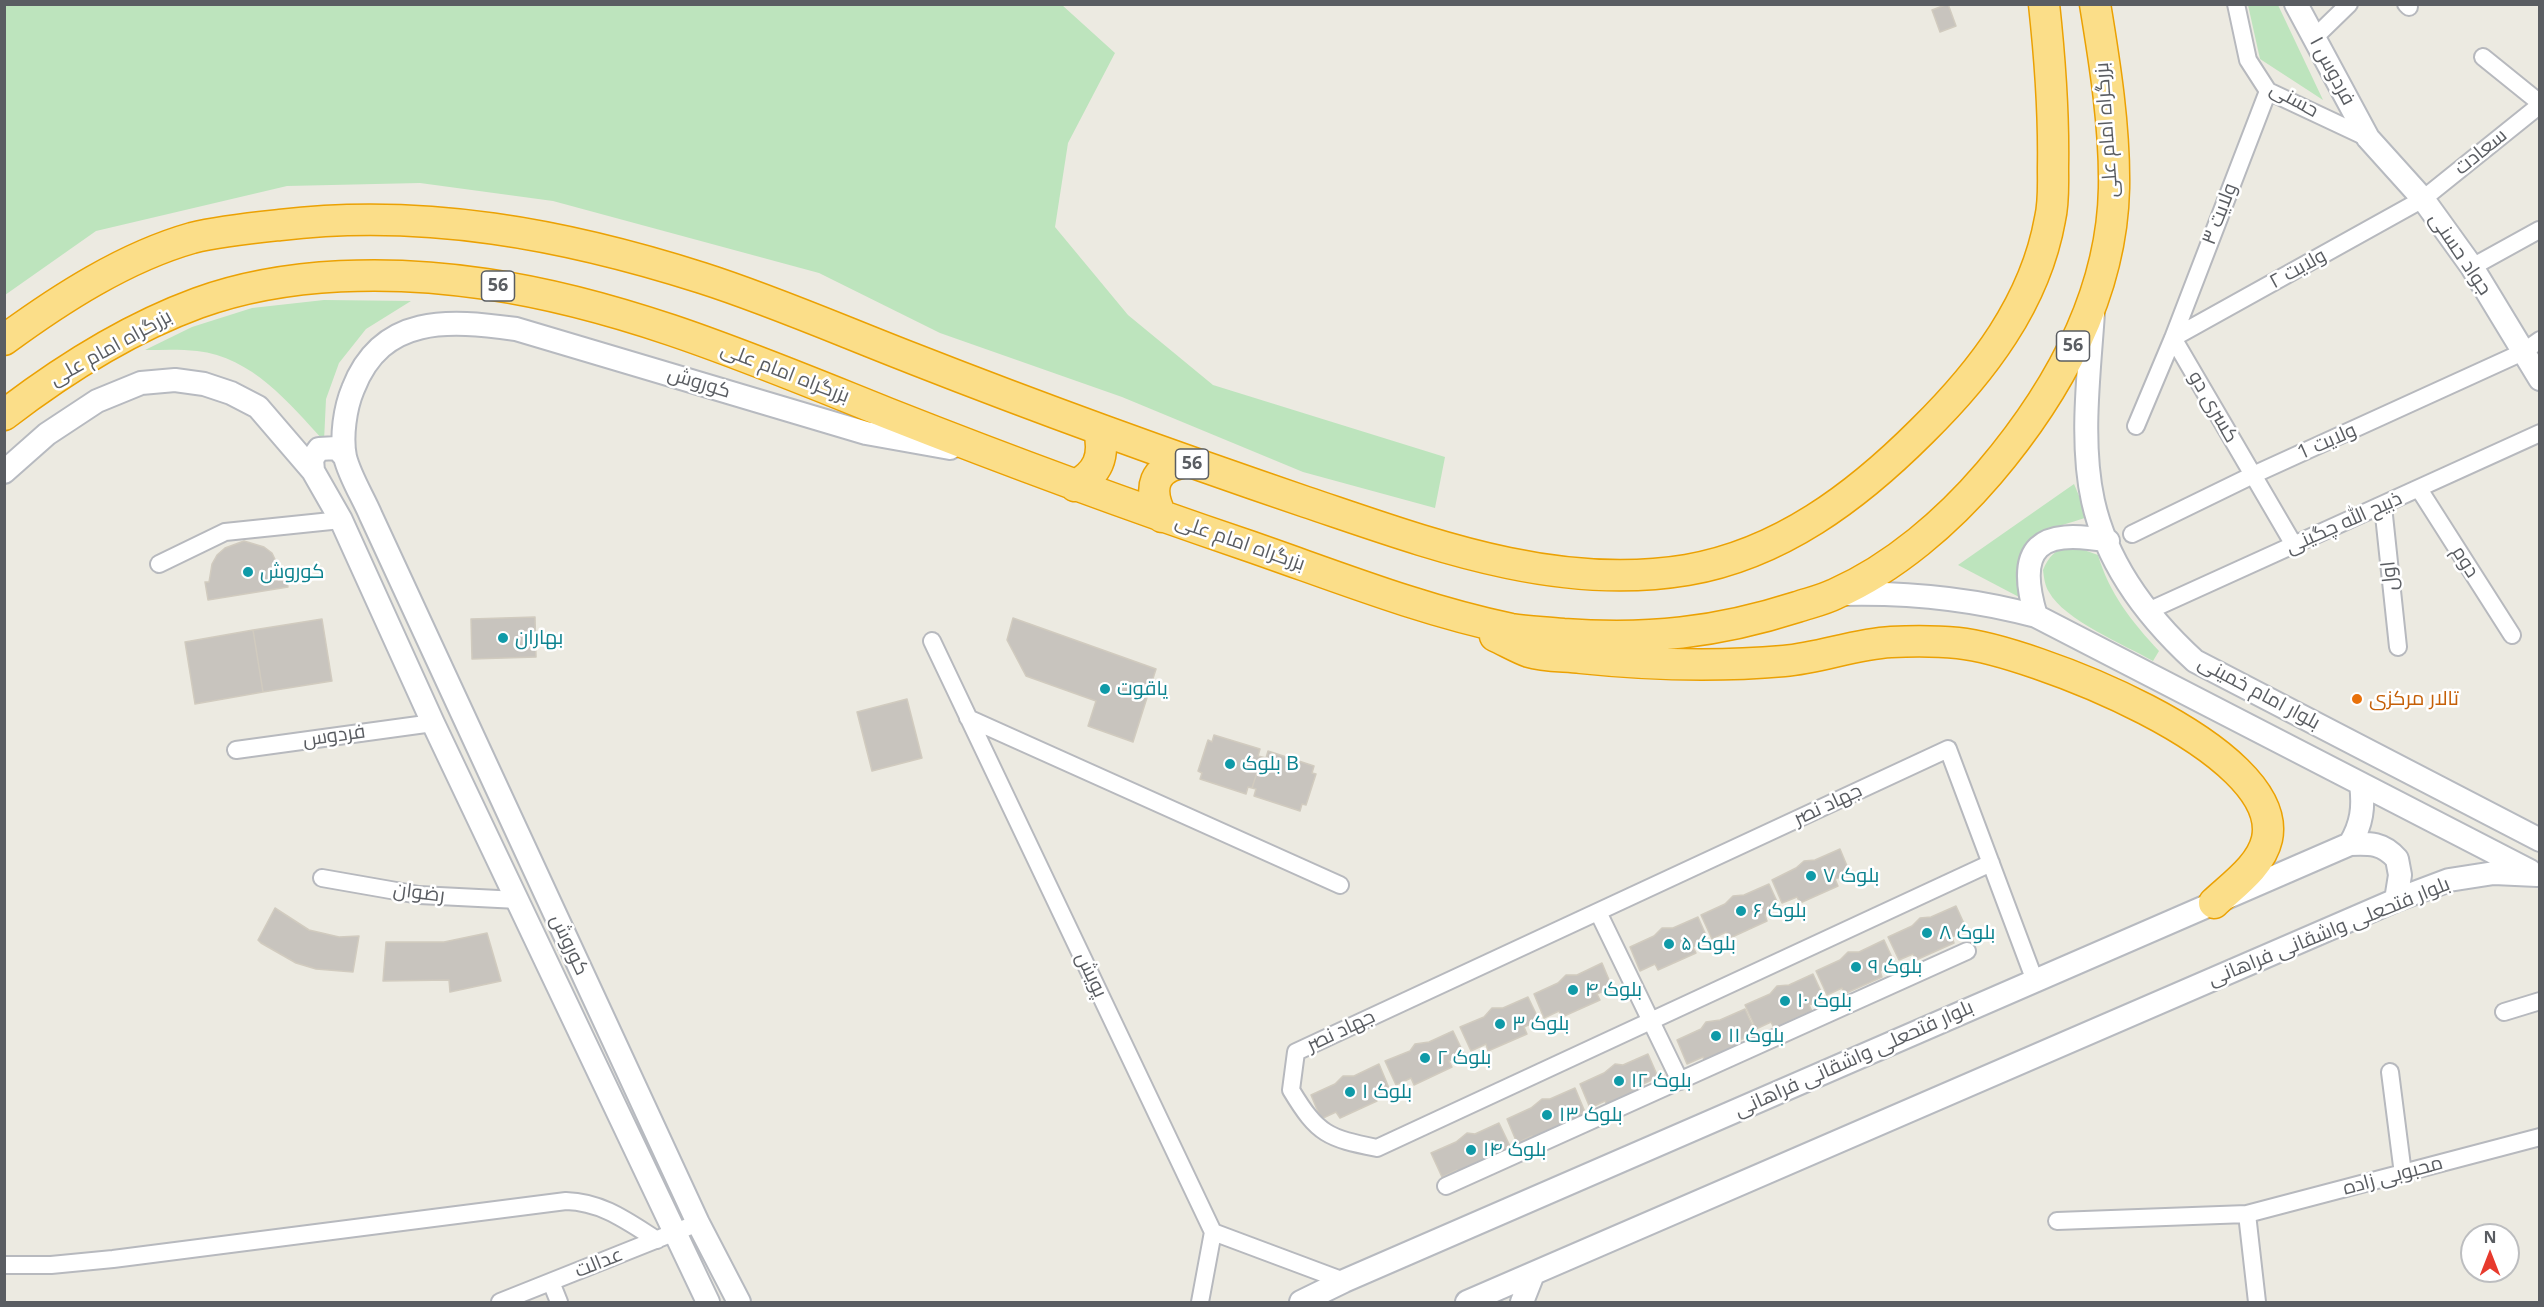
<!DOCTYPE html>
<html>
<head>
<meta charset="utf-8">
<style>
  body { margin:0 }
  #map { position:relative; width:2544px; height:1307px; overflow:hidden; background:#eceae1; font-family:"Open Sans",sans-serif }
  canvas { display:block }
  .frame { position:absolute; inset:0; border:6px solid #5a5d62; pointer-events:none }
  .north { position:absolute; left:2460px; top:1223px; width:60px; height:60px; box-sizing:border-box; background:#fff; border:2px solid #bdbec0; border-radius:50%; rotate:0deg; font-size:16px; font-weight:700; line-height:24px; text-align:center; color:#5a5d62 }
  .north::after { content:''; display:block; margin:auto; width:21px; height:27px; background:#e73a2d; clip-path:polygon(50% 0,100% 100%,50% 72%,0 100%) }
</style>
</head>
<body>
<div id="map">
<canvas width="2544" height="1307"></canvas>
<div class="frame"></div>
<div class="north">N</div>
</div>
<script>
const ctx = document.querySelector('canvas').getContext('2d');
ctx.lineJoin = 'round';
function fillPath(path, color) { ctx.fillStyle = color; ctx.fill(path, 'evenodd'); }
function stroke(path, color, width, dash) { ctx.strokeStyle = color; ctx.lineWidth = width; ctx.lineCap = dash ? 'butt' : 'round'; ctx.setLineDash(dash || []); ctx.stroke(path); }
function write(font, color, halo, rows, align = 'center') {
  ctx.font = font + ' "Open Sans",Cairo,sans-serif'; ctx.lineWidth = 5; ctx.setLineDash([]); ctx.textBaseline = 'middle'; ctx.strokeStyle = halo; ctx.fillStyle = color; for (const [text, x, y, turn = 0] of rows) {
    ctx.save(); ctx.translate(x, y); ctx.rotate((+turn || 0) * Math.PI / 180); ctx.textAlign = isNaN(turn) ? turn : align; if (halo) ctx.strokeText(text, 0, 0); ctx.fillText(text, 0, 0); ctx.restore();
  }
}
const green = new Path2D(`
  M5 4 1062 5 1115 53 1068 143 1055 227 1128 315 1213 385 1445 457 1435 508 1303 472 1122 397 940 333 819 273 553 201 420 183 287 186 96 231 5 295Z
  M2248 5H2278L2323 100 2260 59Z
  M324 300 411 301 366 329 339 363 326 399 324 441C289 403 252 357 197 351 180 349 162 350 145 350L192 327 252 308Z
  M2074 484 2088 517C2035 534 2014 534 2019 597L1958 565Z
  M2070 545 2098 555C2109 593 2132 622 2159 651L2153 661C2125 645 2064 620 2049 592 2045 586 2044 578 2043 570 2049 556 2055 550 2070 545Z`);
const building = new Path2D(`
  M1948 4 1956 26 1940 32 1932 10Z
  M244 541 264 547 272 553 280 570 285 569 288 587 208 600 205 582H209L212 564 217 555 225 548Z
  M535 617 536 657 472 659 471 619Z
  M1013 618 1156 669 1133 742 1088 726 1096 701 1026 676 1007 640Z
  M322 619 332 681 263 692 253 630Z
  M253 630 263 692 195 704 185 642Z
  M907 699 922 758 872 771 857 712Z
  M1214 735 1260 749 1258 756 1262 757 1252 788 1248 787 1246 794 1200 779 1202 773 1198 771 1208 740 1212 742Z
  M1268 751 1314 766 1312 773 1316 774 1306 805 1302 804 1300 811 1254 796 1256 789 1252 788 1262 757 1266 758Z
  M1840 849 1850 873 1835 879 1838 886 1800 903 1797 897 1782 903 1772 880 1796 868 1804 861 1815 860Z
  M1769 884 1780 908 1765 915 1767 921 1730 938 1726 932 1712 939 1701 915 1725 904 1733 896 1744 895Z
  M1956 906 1967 930 1952 937 1954 943 1916 960 1913 954 1899 960 1888 937 1912 926 1920 918 1931 917Z
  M275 908 309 930 339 937 359 936 353 972 316 969 296 963 261 943 258 940Z
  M1698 917 1708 940 1693 947 1696 953 1658 970 1655 964 1640 971 1630 947 1654 936 1662 928H1673Z
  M487 933 501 981 450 992 449 980 383 981 386 942H444Z
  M1884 940 1895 964 1880 971 1882 977 1844 994 1842 988 1827 995 1816 971 1840 960 1848 952H1859Z
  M1602 963 1612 987 1597 994 1600 1000 1562 1017 1559 1011 1544 1018 1534 994 1558 983 1566 975H1577Z
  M1813 974 1824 998 1809 1005 1812 1011 1774 1028 1771 1022 1756 1029 1745 1005 1770 994 1777 986 1789 985Z
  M1528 997 1539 1020 1524 1027 1527 1034 1488 1051 1486 1044 1471 1051 1460 1027 1484 1017 1492 1008H1503Z
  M1745 1009 1756 1033 1740 1040 1743 1046 1705 1063 1703 1057 1687 1064 1677 1040 1701 1029 1706 1022 1720 1020Z
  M1453 1031 1464 1054 1449 1061 1452 1067 1414 1085 1411 1078 1396 1085 1385 1061 1410 1051 1415 1044 1429 1042Z
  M1648 1054 1658 1077 1643 1084 1646 1091 1608 1107 1605 1101 1590 1108 1580 1084 1604 1073 1615 1064 1623 1065Z
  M1379 1064 1389 1088 1374 1095 1377 1101 1340 1118 1336 1112 1321 1119 1311 1095 1335 1084 1343 1076H1354Z
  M1575 1088 1585 1112 1571 1119 1573 1125 1536 1142 1532 1136 1517 1143 1507 1119 1531 1108 1542 1099H1550Z
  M1499 1123 1510 1146 1495 1153 1498 1159 1460 1177 1457 1170 1442 1177 1431 1153 1456 1142 1467 1133 1475 1134Z`);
const street = new Path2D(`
  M2236 4 2248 60 2268 91 2368 138
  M2406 4 2409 7
  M2314 38 2349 4
  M2483 57 2540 103
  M2472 267 2539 230
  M2173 338 2423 199 2540 105
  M2173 338 2294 545
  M2136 426 2173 338 2268 91
  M2419 489 2512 635
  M2383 506 2398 647
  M2132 534 2253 475 2523 352 2540 340
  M159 564 225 532 341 520
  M2148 611 2540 433
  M932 641 1213 1232 1200 1302
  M968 718 1340 885
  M236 750 433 723
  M1991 863 1377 1148C1328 1138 1318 1135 1291 1090L1296 1052 1948 749 2035 981
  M322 878 419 895 518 900
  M1598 912 1680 1081
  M2504 1012 2540 1001
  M2390 1072 2403 1174
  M1446 1186 1967 951
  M2247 1214 2257 1302
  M2057 1221 2247 1214 2540 1137
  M1213 1232 1344 1281
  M4 1265H51L113 1259 566 1201C602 1202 627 1221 657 1240
  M551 1282 559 1302
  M500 1302 698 1223`);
const secondary = new Path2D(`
  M2296 4 2368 138 2423 199 2472 267 2540 379
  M2093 313C2089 373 2080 442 2093 501 2107 564 2148 618 2195 661L2540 840
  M313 471 312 459 319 449 337 448 345 457
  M4 472 47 434 97 401 141 383 175 380 204 384 231 393 258 407 313 471 341 520 433 723 708 1302
  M1839 594C1907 592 1970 598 2036 616L2530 871
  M2036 616C2015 546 2040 528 2108 541
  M2350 844C2370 843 2383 843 2397 859L2400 875 2396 900
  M739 1302 698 1223 371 516C363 497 350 477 345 457 341 437 345 408 353 389 382 314 449 320 516 329L866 433 950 448
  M1301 1302 1344 1281 2350 844C2362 824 2364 807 2361 784
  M1467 1302 2396 900 2449 880 2494 873 2537 875
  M1522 1302 1533 1274`);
const highway = new Path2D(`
  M4 340C60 299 125 257 192 238 220 231 251 228 280 225 424 208 564 234 702 278 774 301 844 332 914 359 1044 410 1174 457 1306 502 1428 543 1555 592 1687 570 1780 554 1856 497 1922 431 1982 372 2035 303 2050 219 2054 202 2053 185 2053 168 2054 113 2050 59 2044 4
  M4 415C64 369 127 329 198 303 286 271 393 270 486 284 625 304 757 361 887 413 1006 460 1125 504 1246 545 1333 575 1420 610 1511 629 1528 632 1546 632 1563 634 1648 640 1716 633 1797 607 1809 603 1823 600 1835 594 1894 568 1948 521 1989 473 2057 393 2112 295 2114 188 2115 128 2105 64 2095 4
  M1075 486C1098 473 1105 457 1099 431
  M1162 517C1147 488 1153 467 1187 462
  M1495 636C1506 641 1518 648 1529 652 1545 657 1565 656 1581 658 1648 665 1716 667 1784 661 1820 658 1855 644 1891 642 1912 641 1937 641 1958 643 2028 650 2286 748 2267 839 2261 866 2233 885 2214 903`);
const markers = [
  [248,572,6,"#0f9aa8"],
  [503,638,6,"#0f9aa8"],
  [1105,689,6,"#0f9aa8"],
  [2357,699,6,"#e8710a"],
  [1230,764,6,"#0f9aa8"],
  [1811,876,6,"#0f9aa8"],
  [1741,911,6,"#0f9aa8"],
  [1927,933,6,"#0f9aa8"],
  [1669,944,6,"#0f9aa8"],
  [1856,967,6,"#0f9aa8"],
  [1573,990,6,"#0f9aa8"],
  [1785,1001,6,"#0f9aa8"],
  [1500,1024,6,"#0f9aa8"],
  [1716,1036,6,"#0f9aa8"],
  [1425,1058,6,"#0f9aa8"],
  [1619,1081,6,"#0f9aa8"],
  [1350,1092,6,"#0f9aa8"],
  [1547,1115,6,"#0f9aa8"],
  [1471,1150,6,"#0f9aa8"]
];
const shields = [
  [498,286,33],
  [2073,346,33],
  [1192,464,33]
];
const shieldNames = [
  ["56",498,286],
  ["56",2073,346],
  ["56",1192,464]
];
const streetNames = [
  ["فردوس ۱",2332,71,62],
  ["حسنی",2294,100,29],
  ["بزرگراه امام علی",2107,130,-94],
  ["سعادت",2481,152,-39],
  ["ولایت ۳",2220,214,-69],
  ["جواد حسنی",2460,254,56],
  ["ولایت ۲",2298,269,-29],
  ["بزرگراه امام علی",111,348,-29],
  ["بزرگراه امام علی",785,373,21],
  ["کوروش",699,383,17],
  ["کسری دو",2213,407,60],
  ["ولایت 1",2327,442,-24],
  ["ذبیح الله چگینی",2344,523,-24],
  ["بزرگراه امام علی",1240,543,19],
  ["دوم",2465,562,58],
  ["اول",2390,576,-96],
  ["بلوار امام خمینی",2259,693,28],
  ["فردوس",334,736,-8],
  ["جهاد نصر",1828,805,-25],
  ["رضوان",419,893,7],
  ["بلوار فتحعلی واشقانی فراهانی",2329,932,-22],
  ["کوروش",569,945,65],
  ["پویش",1091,975,65],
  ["جهاد نصر",1341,1031,-25],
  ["بلوار فتحعلی واشقانی فراهانی",1854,1059,-24],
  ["محبوبی زاده",2393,1176,-15],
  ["عدالت",599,1263,-22]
];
const cultureNames = [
  ["کوروش",260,572],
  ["بهاران",515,638],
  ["یاقوت",1117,689],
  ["بلوک B",1242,764],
  ["بلوک ۷",1823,876],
  ["بلوک ۶",1753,911],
  ["بلوک ۸",1939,933],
  ["بلوک ۵",1681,944],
  ["بلوک ۹",1868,967],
  ["بلوک ۴",1585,990],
  ["بلوک ۱۰",1797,1001],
  ["بلوک ۳",1512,1024],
  ["بلوک ۱۱",1728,1036],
  ["بلوک ۲",1437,1058],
  ["بلوک ۱۲",1631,1081],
  ["بلوک ۱",1362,1092],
  ["بلوک ۱۳",1559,1115],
  ["بلوک ۱۴",1483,1150]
];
const foodNames = [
  ["تالار مرکزی",2369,699]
];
fillPath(green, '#bde4bd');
fillPath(building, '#c8c4be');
stroke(building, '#d1cbbf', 1.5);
stroke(street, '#b7b9be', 20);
stroke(secondary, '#b7bac0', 26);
stroke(highway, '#eba103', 33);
stroke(street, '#fff', 16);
stroke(secondary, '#fff', 22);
stroke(highway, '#fbde89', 30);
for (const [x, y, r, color] of markers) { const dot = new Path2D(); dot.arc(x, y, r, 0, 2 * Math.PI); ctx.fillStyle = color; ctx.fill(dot); stroke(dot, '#fff', 2); }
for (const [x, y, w] of shields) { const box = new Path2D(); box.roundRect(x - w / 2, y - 15, w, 30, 4.5); ctx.fillStyle = '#fff'; ctx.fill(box); stroke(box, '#5a5d62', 1.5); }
write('bold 18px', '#5a5d62', null, shieldNames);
write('20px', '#5a5d62', '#fff', streetNames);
write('20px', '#0d838f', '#fff', cultureNames, 'left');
write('20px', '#c56008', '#fff', foodNames, 'left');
</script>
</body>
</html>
